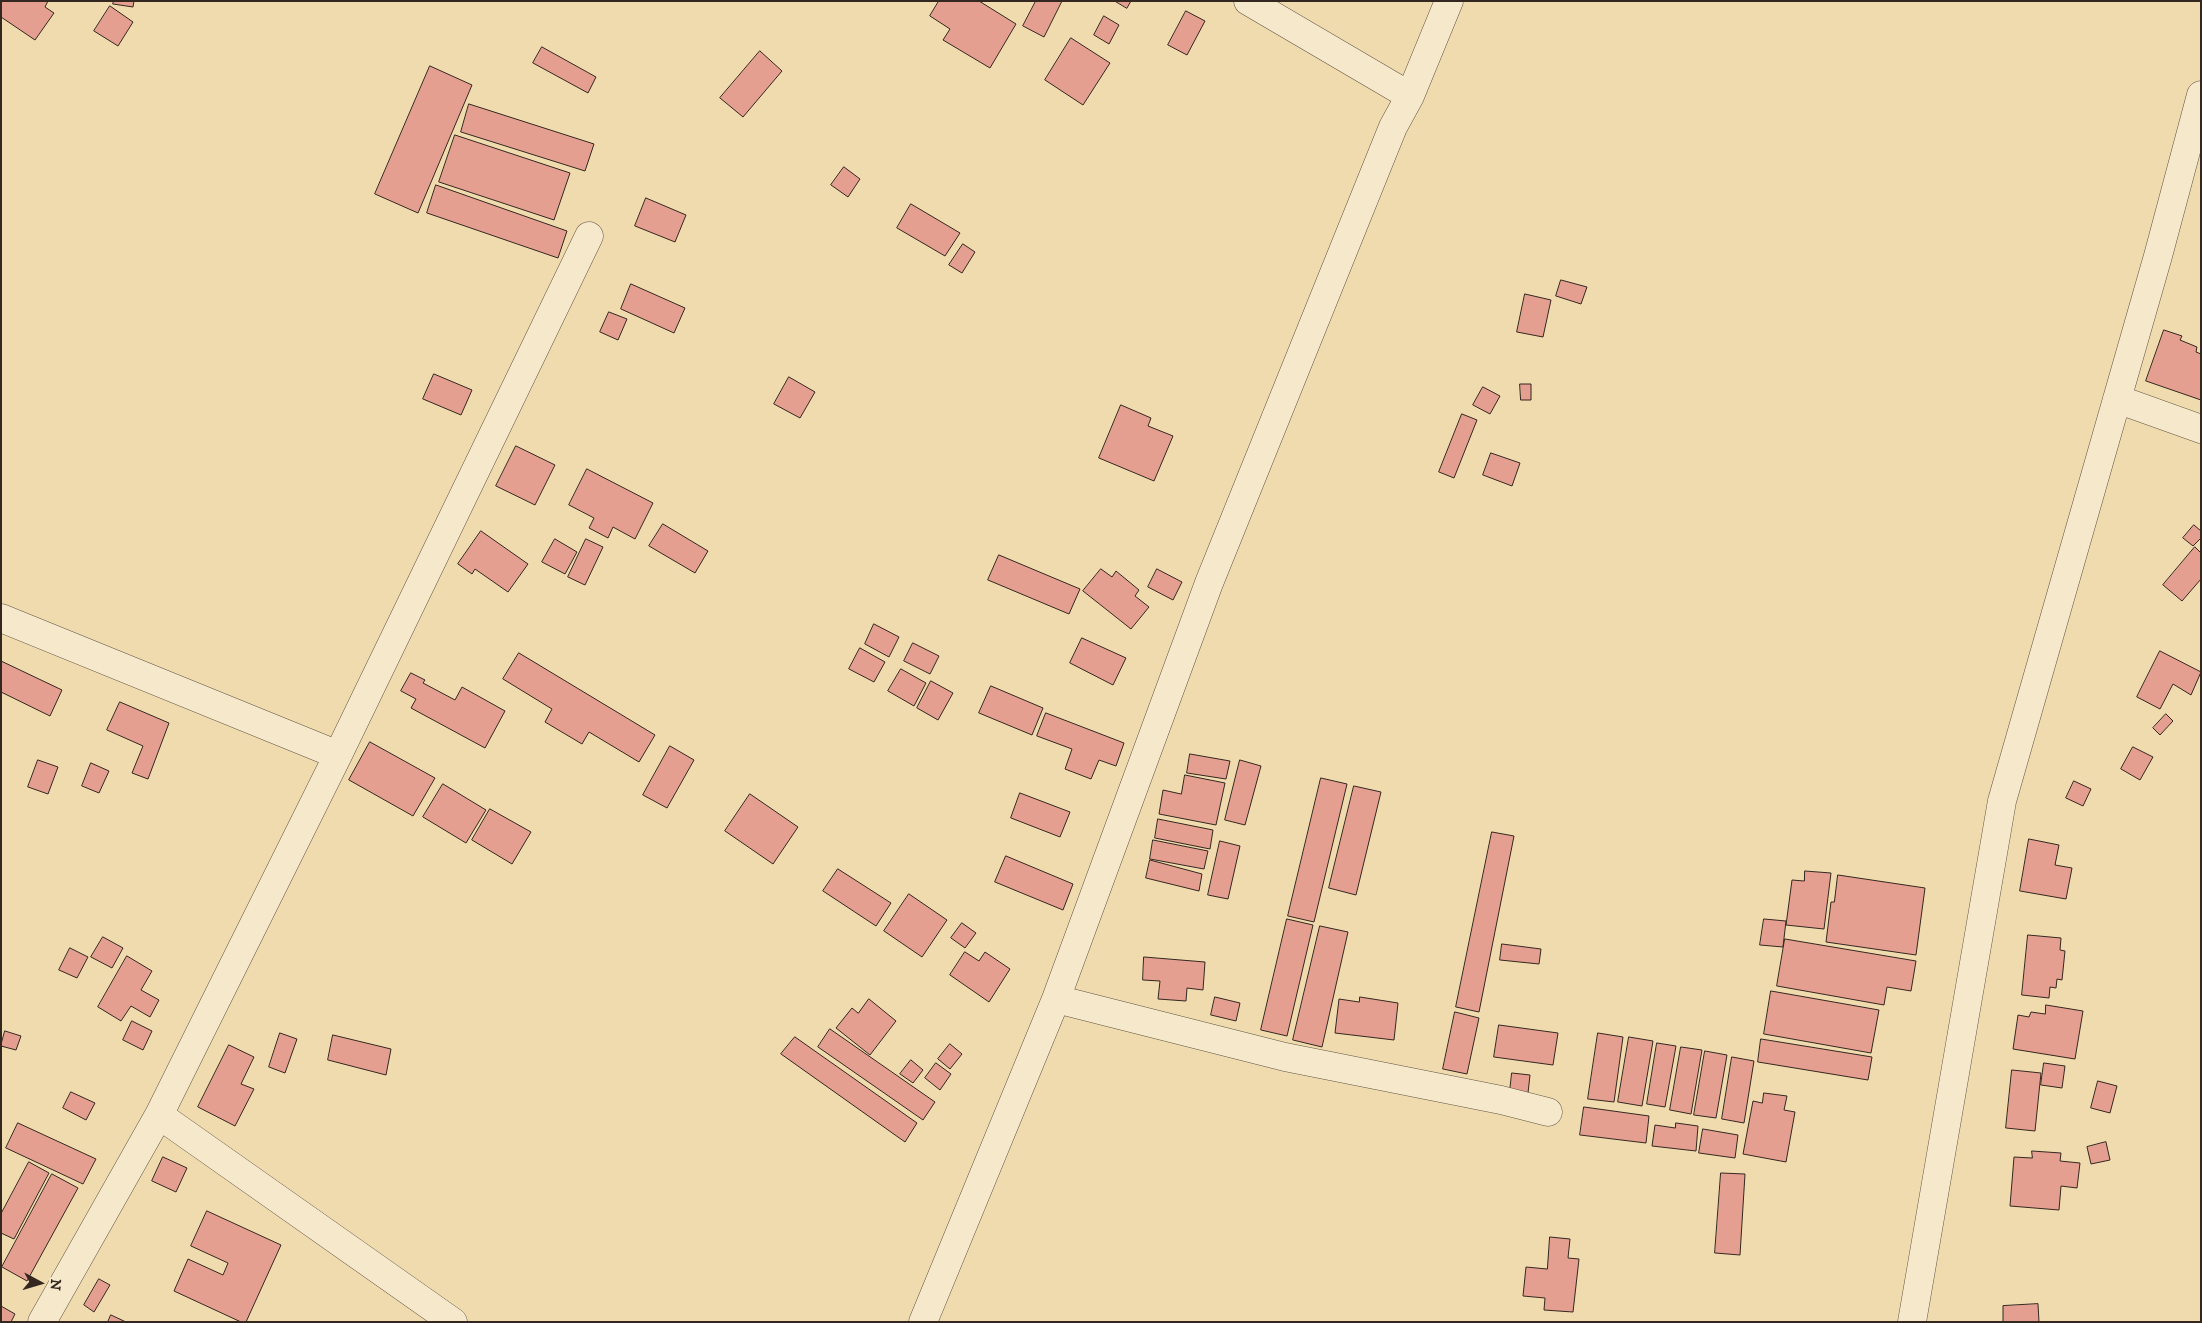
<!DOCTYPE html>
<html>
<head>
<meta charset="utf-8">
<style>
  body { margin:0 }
  #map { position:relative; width:2202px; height:1323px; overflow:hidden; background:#f0dbaf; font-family:"IM FELL DW Pica",serif }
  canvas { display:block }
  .frame { position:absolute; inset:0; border:2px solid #34271f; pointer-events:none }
  .north { position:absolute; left:15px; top:1258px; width:50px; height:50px; -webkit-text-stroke:4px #f5e8cb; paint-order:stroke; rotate:96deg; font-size:14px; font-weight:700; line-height:20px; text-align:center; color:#34271f }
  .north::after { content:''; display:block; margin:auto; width:18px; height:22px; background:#34271f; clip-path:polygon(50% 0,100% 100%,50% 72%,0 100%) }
</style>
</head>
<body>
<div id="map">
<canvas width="2202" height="1323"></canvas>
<div class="frame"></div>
<div class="north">N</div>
</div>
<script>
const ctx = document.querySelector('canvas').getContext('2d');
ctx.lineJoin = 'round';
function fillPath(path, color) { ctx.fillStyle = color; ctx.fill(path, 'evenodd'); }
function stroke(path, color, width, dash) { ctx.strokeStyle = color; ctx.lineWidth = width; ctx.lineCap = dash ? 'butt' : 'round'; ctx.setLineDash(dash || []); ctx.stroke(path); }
const building = new Path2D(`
  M1 1H48L45 7 54 13 35 40 1 17Z
  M114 1H134L133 7 113 4Z
  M939 1H979L1016 24 990 68 943 40 950 29 930 16Z
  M1036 1H1062L1044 37 1023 26Z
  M1115 1H1131L1127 8Z
  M110 6 133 22 118 46 94 31Z
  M1186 11 1205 21 1187 55 1168 45Z
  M1104 16 1119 25 1109 44 1094 35Z
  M1071 38 1110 63 1083 105 1045 80Z
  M542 47 596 77 588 93 533 63Z
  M760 51 782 71 743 117 720 98Z
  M430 66 472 85 418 213 375 194Z
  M469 104 594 144 585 171 461 132Z
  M455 135 570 173 554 220 439 182Z
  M844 167 860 179 848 197 831 185Z
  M436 185 567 231 558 258 427 213Z
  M646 198 686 215 675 242 635 226Z
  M911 204 960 233 945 256 897 228Z
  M963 244 975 252 962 273 949 265Z
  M1561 280 1587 287 1581 304 1556 296Z
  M631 284 685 308 674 333 621 309Z
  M1525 294 1551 300 1543 337 1517 332Z
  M609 312 627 319 618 340 600 332Z
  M2164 330 2182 336 2180 340 2197 347 2196 352 2201 354V400L2146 381Z
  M434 374 472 390 461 415 423 399Z
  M789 377 815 392 800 418 774 404Z
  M1520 384H1531V400H1521Z
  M1483 387 1500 396 1490 414 1473 405Z
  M1121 405 1151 418 1148 426 1173 436 1154 481 1099 458Z
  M1462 414 1477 420 1454 478 1439 472Z
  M516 446 555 465 535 505 496 486Z
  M1491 453 1520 463 1512 486 1483 475Z
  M587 469 653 503 635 539 613 527 608 538 589 528 594 518 569 505Z
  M663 524 708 551 695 573 649 546Z
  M2194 525 2201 531V538L2193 546 2183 538Z
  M481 531 528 564 508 592 475 569 472 574 458 564Z
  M555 539 577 552 565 574 542 562Z
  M586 539 603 547 585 585 568 577Z
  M2195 547 2201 553V579L2182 601 2163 585Z
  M999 555 1080 589 1069 614 988 580Z
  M1101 569 1112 577 1116 571 1139 590 1135 596 1149 607 1131 629 1083 591Z
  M1157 569 1182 582 1173 600 1148 587Z
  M874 624 899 637 889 657 865 644Z
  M1082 638 1126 658 1113 685 1070 663Z
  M913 643 939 656 930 674 904 661Z
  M860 648 885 662 874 682 849 669Z
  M2160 651 2201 672 2191 695 2173 684 2160 709 2137 697Z
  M519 653 655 735 639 762 589 732 582 744 545 722 552 709 503 679Z
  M1 661 62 690 50 716 1 692Z
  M901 669 926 683 914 706 888 691Z
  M411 673 425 680 423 683 455 700 462 687 505 711 485 748 411 708 416 699 401 691Z
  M931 681 953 693 938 720 917 708Z
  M991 686 1043 708 1032 735 979 713Z
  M120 702 169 723 148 779 132 773 143 746 107 730Z
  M1046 713 1124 743 1116 766 1099 760 1091 779 1065 769 1072 749 1037 736Z
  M2166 714 2173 721 2160 735 2153 728Z
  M370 742 435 778 413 816 349 780Z
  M670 746 694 760 667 808 643 795Z
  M2133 747 2153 757 2140 780 2121 769Z
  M1190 754 1230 761 1226 779 1187 773Z
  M38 760 58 767 48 794 28 787Z
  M1240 760 1261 766 1245 825 1225 820Z
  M91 763 109 771 99 793 82 786Z
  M1185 775 1225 783 1216 825 1159 814 1163 790 1181 794Z
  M1321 778 1347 784 1314 922 1288 916Z
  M2074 781 2091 789 2083 806 2066 798Z
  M443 784 486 810 466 843 423 817Z
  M1354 786 1381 792 1356 895 1329 888Z
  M1020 793 1070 812 1060 837 1011 818Z
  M750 794 798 827 773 864 725 831Z
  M490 809 531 832 512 864 472 840Z
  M1158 819 1213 830 1210 849 1155 838Z
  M1492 832 1514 836 1479 1012 1456 1007Z
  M2029 839 2059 845 2055 865 2072 868 2066 899 2020 891Z
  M1153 840 1208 851 1204 869 1150 859Z
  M1220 841 1240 846 1228 899 1208 895Z
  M1006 856 1073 884 1063 910 995 882Z
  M1150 860 1202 874 1199 891 1146 878Z
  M838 869 891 903 876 926 823 891Z
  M1805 871 1831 873 1824 929 1786 925 1792 880 1804 881Z
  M1838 875 1925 888 1916 955 1826 942 1831 902H1834Z
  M909 894 947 920 922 957 884 931Z
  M1287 919 1313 925 1287 1036 1261 1030Z
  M1764 919 1786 921 1783 947 1760 945Z
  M962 923 976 933 965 948 951 938Z
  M1320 926 1348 932 1322 1047 1293 1040Z
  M2028 935 2061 938 2060 950 2065 951 2062 980 2057 979 2056 988 2050 987 2049 998 2022 995Z
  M103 937 123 948 112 968 91 957Z
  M1785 939 1916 961 1911 991 1887 987 1884 1005 1777 986Z
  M1502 944 1541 949 1539 964 1500 960Z
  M70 948 88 957 77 978 59 970Z
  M965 952 979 961 985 952 1010 969 989 1002 950 975Z
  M127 956 152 971 141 990 159 1000 150 1017 131 1006 121 1021 98 1007Z
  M1144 957 1205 962 1203 990 1187 988 1186 1001 1158 999 1160 981 1143 980Z
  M1771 991 1879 1010 1871 1053 1764 1034Z
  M1215 997 1240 1003 1236 1021 1211 1015Z
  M1360 997 1398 1003 1394 1040 1335 1033 1339 999 1359 1002Z
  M869 999 896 1021 870 1055 836 1028 852 1008 858 1013Z
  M2046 1005 2083 1011 2075 1059 2013 1049 2018 1015 2029 1017 2031 1012 2045 1014Z
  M1455 1012 1479 1018 1467 1074 1443 1069Z
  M132 1021 152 1031 143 1050 123 1040Z
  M1499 1025 1558 1033 1553 1065 1494 1057Z
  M830 1029 935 1102 923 1120 818 1047Z
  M5 1031 21 1036 16 1050 1 1046Z
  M280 1033 297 1039 285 1073 269 1067Z
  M1598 1033 1623 1037 1614 1102 1588 1099Z
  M333 1035 391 1049 386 1075 328 1060Z
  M795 1037 917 1123 905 1142 781 1054Z
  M1629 1037 1653 1041 1642 1106 1618 1102Z
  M1761 1039 1872 1057 1868 1080 1758 1062Z
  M1657 1043 1676 1046 1665 1107 1647 1104Z
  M950 1044 962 1054 950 1069 938 1059Z
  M229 1045 254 1057 241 1084 254 1089 235 1126 198 1107Z
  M1681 1047 1702 1050 1691 1114 1670 1110Z
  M1705 1051 1727 1055 1716 1118 1694 1115Z
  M1732 1057 1754 1061 1744 1123 1722 1119Z
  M911 1060 923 1070 913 1083 900 1074Z
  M936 1063 951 1074 940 1090 925 1078Z
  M2044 1063 2065 1066 2062 1088 2041 1085Z
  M2012 1070 2041 1073 2035 1131 2006 1128Z
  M1512 1073 1530 1075 1528 1093 1510 1091Z
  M2098 1081 2117 1086 2110 1113 2091 1108Z
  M71 1092 95 1103 86 1120 63 1108Z
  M1764 1093 1787 1096 1784 1110 1795 1112 1786 1162 1743 1154 1753 1101 1762 1103Z
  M1584 1107 1649 1116 1646 1143 1580 1135Z
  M18 1123 96 1159 83 1184 6 1148Z
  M1676 1123 1698 1126 1696 1151 1652 1146 1655 1125 1675 1128Z
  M1703 1129 1738 1135 1735 1158 1699 1153Z
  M2106 1142 2110 1160 2091 1164 2087 1147Z
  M2032 1151 2061 1153 2060 1161 2080 1163 2077 1188 2061 1186 2059 1210 2010 1206 2014 1157 2032 1158Z
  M163 1157 187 1168 176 1192 152 1181Z
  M29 1162 49 1173 14 1239 1 1233V1214Z
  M1721 1173 1745 1174 1740 1255 1715 1253Z
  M52 1174 78 1188 27 1281 2 1267Z
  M207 1211 281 1245 246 1322H241L174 1291 188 1259 223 1275 228 1263 191 1246Z
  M1550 1237 1570 1239 1568 1258 1579 1259 1573 1312 1544 1310 1545 1298 1523 1296 1526 1267 1547 1269Z
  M99 1279 110 1285 94 1312 84 1305Z
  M2038 1304 2039 1322H2003V1306Z
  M1 1306 15 1314 11 1322H1Z
  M111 1315 126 1322H108Z`);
const minor = new Path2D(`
  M1248 1 1410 96
  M2117 399 2201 429
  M1 618 338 755
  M1056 999 1285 1057 1501 1100 1548 1112
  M159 1115 453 1322
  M42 1322 159 1115 338 755 589 236
  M923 1322 1056 999 1209 583 1393 127 1410 96 1449 1
  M1912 1322 2002 801 2158 256 2201 95`);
fillPath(building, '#e49f90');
stroke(building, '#34271f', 1);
stroke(minor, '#635443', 29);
stroke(minor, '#f5e8cb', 28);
</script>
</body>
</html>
